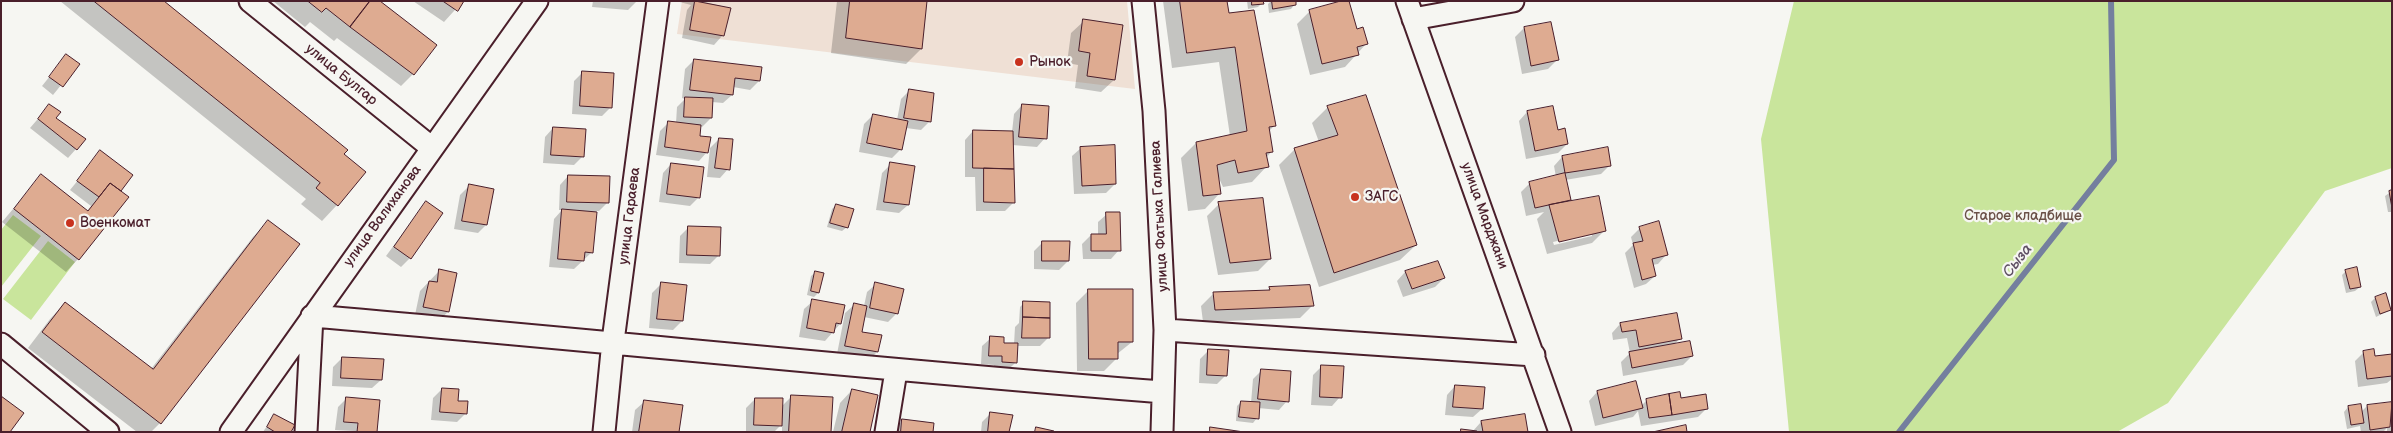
<!DOCTYPE html>
<html>
<head>
<meta charset="utf-8">
<style>
  body { margin:0 }
  #map { position:relative; width:2393px; height:433px; overflow:hidden; background:#f6f6f2; font-family:"Balsamiq Sans",sans-serif }
  canvas { display:block }
  .frame { position:absolute; inset:0; border:2px solid #4a1f2b; pointer-events:none }
</style>
</head>
<body>
<div id="map">
<canvas width="2393" height="433"></canvas>
<div class="frame"></div>
</div>
<script>
const ctx = document.querySelector('canvas').getContext('2d');
ctx.lineJoin = 'round';
function fillPath(path, color) { ctx.fillStyle = color; ctx.fill(path, 'evenodd'); }
function stroke(path, color, width, dash) { ctx.strokeStyle = color; ctx.lineWidth = width; ctx.lineCap = dash ? 'butt' : 'round'; ctx.setLineDash(dash || []); ctx.stroke(path); }
function write(font, color, halo, rows, align = 'center') {
  ctx.font = font + ' "Balsamiq Sans",sans-serif'; ctx.lineWidth = 4.5; ctx.setLineDash([]); ctx.textBaseline = 'middle'; ctx.strokeStyle = halo; ctx.fillStyle = color; for (const [text, x, y, turn = 0] of rows) {
    ctx.save(); ctx.translate(x, y); ctx.rotate((+turn || 0) * Math.PI / 180); ctx.textAlign = isNaN(turn) ? turn : align; if (halo) ctx.strokeText(text, 0, 0); ctx.fillText(text, 0, 0); ctx.restore();
  }
}
const built = new Path2D(`
  M682 1H1127L1135 89 677 34Z`);
const green = new Path2D(`
  M1794 1H2392V168L2325 191 2168 403 2117 432H1789L1761 139Z
  M13 215 41 236 1 287V230Z
  M48 241 75 262 31 320 3 299Z`);
const shadow = new Path2D(`
  M60 1H162L342 155 337 205 322 221 301 204 306 199Z
  M273 1H378L413 74 401 86 337 38 334 41 310 22 305 27Z
  M413 1H463L444 22Z
  M593 1H637L628 10 592 7Z
  M676 1H700L730 8 722 36 714 45 682 38 687 10 691 5Z
  M837 1H926L921 49 906 64 831 53Z
  M1163 1H1226L1228 14 1274 126 1268 132 1272 151 1266 158 1267 166 1252 182 1223 187 1217 174 1220 193 1205 209 1188 211 1181 158 1196 143 1230 136 1219 62 1172 68Z
  M1247 1H1262V3L1258 7 1248 9Z
  M1271 1H1294L1295 4 1291 9 1269 13 1268 4Z
  M1310 11 1356 31 1366 44 1345 67 1310 75 1297 24Z
  M1084 21 1114 80 1101 92 1075 88 1078 65 1067 63 1071 33Z
  M1550 23 1557 60 1548 69 1522 74 1515 37 1524 28Z
  M66 56 78 64 53 95 42 86Z
  M694 60 759 81 750 90 733 87 732 95 723 103 712 102 711 118 702 127 700 126 698 137 707 152 699 161 656 155 660 131 669 122 676 123 677 107 685 99 682 98 685 69Z
  M583 72 611 107 602 116 572 114 574 81Z
  M909 91 930 121 921 130 906 128 901 149 892 158 859 152 864 124 873 115 897 120 901 99Z
  M1365 97 1416 245 1400 260 1319 287 1279 165 1295 149 1319 142 1312 123 1327 108Z
  M1022 105 1045 138 1037 147 1012 145 1014 202 1005 211H976L975 177H965V140L973 131 1012 132 1014 114Z
  M49 106 54 118 76 149 68 158 30 128Z
  M1527 112 1567 144 1558 153 1526 159 1519 121Z
  M553 128 582 157 574 165 543 163 545 137Z
  M719 139 728 169 720 178 707 177 710 148Z
  M1081 148 1115 184 1106 193 1074 194 1072 156Z
  M101 152 132 175 119 191 78 259 66 272 2 222 41 176 87 211 91 206 70 190Z
  M1562 157 1610 165 1601 174 1565 180 1570 200 1566 203 1604 231 1592 243 1547 254 1537 219 1544 212 1526 216 1521 192 1530 183 1556 177 1554 166ZM1592 233V236L1554 245 1553 242Z
  M671 164 698 198 690 206 659 202 663 173Z
  M891 164 908 205 899 213 876 210 882 173Z
  M568 176 608 202 599 211H596L592 252 574 269 549 267 554 219 562 210H559L560 185Z
  M469 186 486 225 478 233 454 229 460 195Z
  M2392 191V212H2388L2385 196Z
  M426 202 410 258 401 267 386 256Z
  M1219 204 1270 259 1258 271 1218 275 1207 216Z
  M836 205 847 227 842 231 827 227 832 209Z
  M1107 214 1119 250 1111 259H1083L1082 244 1091 235H1098V222Z
  M269 221 160 423 151 432H137L28 348 50 319 65 303 151 369 253 237Z
  M688 228 719 255 710 264 679 263 680 236Z
  M1640 228 1666 255 1658 264 1652 265 1655 276 1646 284 1634 288 1625 253 1633 245 1631 237Z
  M1043 242 1068 261 1059 270 1034 269V251Z
  M1437 262 1444 278 1435 287 1403 297 1397 281 1405 272Z
  M440 270 448 312 439 320 415 315 420 291Z
  M2346 271 2360 287 2355 291 2346 293 2342 275Z
  M816 272 818 293 814 297 807 295 811 276Z
  M661 284 682 321 673 330 649 328 652 293Z
  M876 284 897 313 888 322 864 317 861 333 877 352 869 360 837 354 845 313 854 305 864 306 867 292Z
  M1270 288 1312 306 1300 318 1203 322 1201 306 1214 293 1267 291Z
  M1089 290 1132 342 1117 354V358L1104 371H1077L1076 303Z
  M2375 298 2390 310 2376 317 2371 302Z
  M813 301 840 324 825 341 799 337 804 309Z
  M1024 303 1048 338 1040 346H1017L1016 362 1007 371H993L994 365 981 364 982 346 991 338 1002 344H1014L1015 327 1019 323 1020 307Z
  M1620 324 1680 338 1674 345 1692 356 1683 365 1623 376 1621 362 1630 353 1627 338 1613 340 1612 333Z
  M1209 350 1226 375 1217 384 1199 383 1200 359Z
  M2364 352 2374 358 2392 355V379L2387 383 2358 387 2355 361Z
  M342 358 381 380 372 388 332 386 333 367Z
  M1322 366 1340 397 1332 406 1311 405 1313 375Z
  M1262 370 1287 401 1279 410 1258 408 1257 418 1253 423 1236 421 1237 406 1241 402 1251 403 1253 379Z
  M1455 386 1482 409 1473 417 1445 415 1447 395Z
  M442 389 466 413 457 422 431 420 433 398Z
  M852 390 868 432H833L840 403Z
  M1597 392 1641 406 1647 400 1680 399 1707 408 1698 417 1641 426 1638 411 1633 417 1595 426 1589 401Z
  M792 396 829 432H782V424L774 432H746V408L755 399 781 407Z
  M347 398 375 432 335 430 338 407Z
  M2392 401V432H2387V428L2383 432H2361L2360 426 2347 429 2344 412 2348 407 2361 412 2367 406 2389 403Z
  M644 402 678 432H632L635 410Z
  M991 413 1007 432H981L982 422Z
  M274 415 290 432H263Z
  M903 420 932 432H891Z
  M1481 422 1527 432H1472Z`);
const stream = new Path2D(`
  M1899 432 2114 160 2111 1`);
const building = new Path2D(`
  M94 1H164L348 150 344 154 366 172 338 206 316 188 320 183Z
  M308 1H370L350 27 326 8 322 12Z
  M370 1H380L437 45 414 75 350 27Z
  M443 1H464L458 11Z
  M695 1 731 8 724 36 690 30Z
  M850 1H927L922 49 846 38Z
  M1180 1H1227L1229 13 1254 10 1276 126 1269 127 1273 152 1266 153 1269 167 1238 173 1235 160 1217 165 1221 194 1203 196 1196 142 1247 131 1235 47 1187 53Z
  M1252 1H1263L1264 4 1252 5Z
  M1272 1H1296V5L1273 9Z
  M1341 1H1349L1357 29 1363 27 1368 44 1357 47 1359 55 1322 64 1309 10Z
  M1083 19 1123 25 1115 80 1087 76 1090 53 1079 51Z
  M1551 22 1559 60 1531 66 1524 27Z
  M66 54 80 64 63 87 49 77Z
  M694 59 762 67 760 81 735 78 733 95 690 90Z
  M582 71 614 73 612 108 580 106Z
  M909 89 934 93 931 122 904 118Z
  M1366 95 1417 245 1334 273 1294 148 1338 135 1327 106Z
  M685 97 713 98 712 118 684 117Z
  M49 104 61 112 56 118 86 139 77 150 38 119Z
  M1022 104 1049 106 1047 139 1019 137Z
  M1553 106 1558 130 1565 128 1568 144 1535 151 1527 111Z
  M873 114 908 121 902 150 867 143Z
  M668 121 701 125 700 136 711 137 708 153 665 147Z
  M553 127 586 129 584 157 551 155Z
  M973 130 1013 131 1014 169 973 168Z
  M719 138 733 139 730 170 715 168Z
  M1115 145 1116 184 1082 186 1080 147Z
  M1608 147 1611 166 1565 173 1562 156Z
  M100 150 133 175 121 191 110 183 99 197 77 181Z
  M890 162 915 166 909 205 884 202Z
  M671 163 704 167 700 198 667 194Z
  M984 168 1014 169 1015 203 984 202Z
  M1565 173 1571 200 1535 208 1529 182Z
  M41 174 88 211 110 183 129 197 79 260 14 209Z
  M568 175 610 176 609 203 567 202Z
  M469 184 494 189 487 225 462 221Z
  M2392 190V208L2389 191Z
  M1599 196 1606 231 1559 242 1549 205Z
  M1263 198 1271 259 1230 263 1218 202Z
  M426 201 443 213 411 259 394 247Z
  M836 204 854 209 848 228 830 223Z
  M562 209 597 212 593 253 585 252 584 261 558 259Z
  M1106 212H1120L1121 251H1091V234H1106Z
  M268 220 300 244 161 424 42 332 65 302 153 369Z
  M1659 221 1668 255 1652 259 1656 276 1642 280 1633 243 1643 241 1639 227Z
  M688 226 721 227 720 256 687 255Z
  M1042 241H1070L1069 261H1042Z
  M1438 261 1445 278 1412 289 1405 271Z
  M2357 267 2361 287 2350 289 2345 270Z
  M439 269 457 273 449 312 423 307 429 281 437 282Z
  M815 271 824 273 819 293 811 291Z
  M661 282 687 285 683 321 657 319Z
  M875 282 904 289 898 314 870 308Z
  M1310 285 1314 306 1215 310 1213 292 1270 290 1269 287Z
  M1088 289H1133V342H1118V359H1089Z
  M2386 293 2391 310 2380 314 2375 297Z
  M812 299 845 305 841 324 836 323 834 333 807 328Z
  M1023 301 1050 302V318L1023 317Z
  M854 303 867 306 862 332 882 335 878 352 845 346Z
  M1677 313 1682 339 1639 347 1636 330 1622 332 1620 323Z
  M1023 317 1050 318V338H1022Z
  M990 336 1004 337V343H1018L1017 363 1002 362V356H989Z
  M1690 341 1693 356 1632 368 1629 352Z
  M1208 349 1229 350 1227 376 1207 375Z
  M2374 349 2375 356 2392 354V376L2367 379 2363 351Z
  M342 357 384 359 382 380 341 378Z
  M1321 365 1344 366 1342 398 1320 397Z
  M1261 369 1291 371 1289 402 1258 399Z
  M1636 381 1643 408 1603 418 1597 391Z
  M1455 385 1485 387 1483 409 1453 407Z
  M442 388 459 389 458 401H468L467 414 440 412Z
  M852 389 878 395 870 432H842Z
  M1680 392 1681 398 1706 394 1708 409 1672 415 1669 394Z
  M1669 394 1672 415 1649 418 1646 399Z
  M791 395 833 397 831 432H789Z
  M1 396 24 413 10 432H1Z
  M346 397 380 400 377 432H357L358 423 344 422Z
  M755 398H783L782 426 754 425Z
  M644 400 683 405 679 432H639Z
  M1241 401 1260 402 1259 419 1239 417Z
  M2392 402 2390 427 2370 430 2367 405Z
  M2361 404 2364 423 2351 425 2348 406Z
  M990 412 1013 415 1009 432H988Z
  M274 414 295 425 291 432H275L267 427Z
  M1525 414 1528 432H1483L1481 421Z
  M902 419 934 423 933 432H901Z
  M1686 425 1687 432H1653Z
  M1036 427 1054 431V432H1035Z
  M1210 427 1244 432H1210Z
  M1461 429 1477 431V432H1461Z`);
const street = new Path2D(`
  M250 1 432 148
  M1143 1 1154 111 1165 330 1162 432
  M1407 1 1560 432
  M1413 19 1513 1
  M1165 330 1534 355
  M1 344 108 432
  M231 432 537 1
  M306 432 312 316C596 340 879 370 1163 392
  M604 432 613 341 658 1
  M886 432 896 371`);
const markers = [
  [1019,62,5,"#c8321e"],
  [1355,197,5,"#c8321e"],
  [70,223,5,"#c8321e"]
];
const poiNames = [
  ["Рынок",1029,62],
  ["ЗАГС",1365,197],
  ["Военкомат",80,223]
];
const streetNames = [
  ["улица Булгар",341,75,39],
  ["улица Валиханова",383,216,-54],
  ["улица Гараева",630,216,-83],
  ["улица Фатыха Галиева",1160,216,-93],
  ["улица Марджани",1484,216,70]
];
const parkNames = [
  ["Старое кладбище",2023,216]
];
const waterNames = [
  ["Сыза",2018,261,-52]
];
fillPath(built, '#efe0d5');
fillPath(green, '#c9e59c');
fillPath(shadow, '#0003');
stroke(stream, '#747f9e', 6);
fillPath(building, '#deab91');
stroke(building, '#4a1f2b', 1);
stroke(street, '#4a1f2b', 25);
stroke(street, '#f6f6f2', 21);
for (const [x, y, r, color] of markers) { const dot = new Path2D(); dot.arc(x, y, r, 0, 2 * Math.PI); ctx.fillStyle = color; ctx.fill(dot); stroke(dot, '#f6f6f2', 2); }
write('14px', '#4a1f2b', '#f6f6f2', poiNames, 'left');
write('14px', '#4a1f2b', '#f6f6f2', streetNames);
write('14px', '#6a5047', '#f6f6f2', parkNames);
write('italic 15px', '#5f4f64', '#f6f6f2', waterNames);
</script>
</body>
</html>
